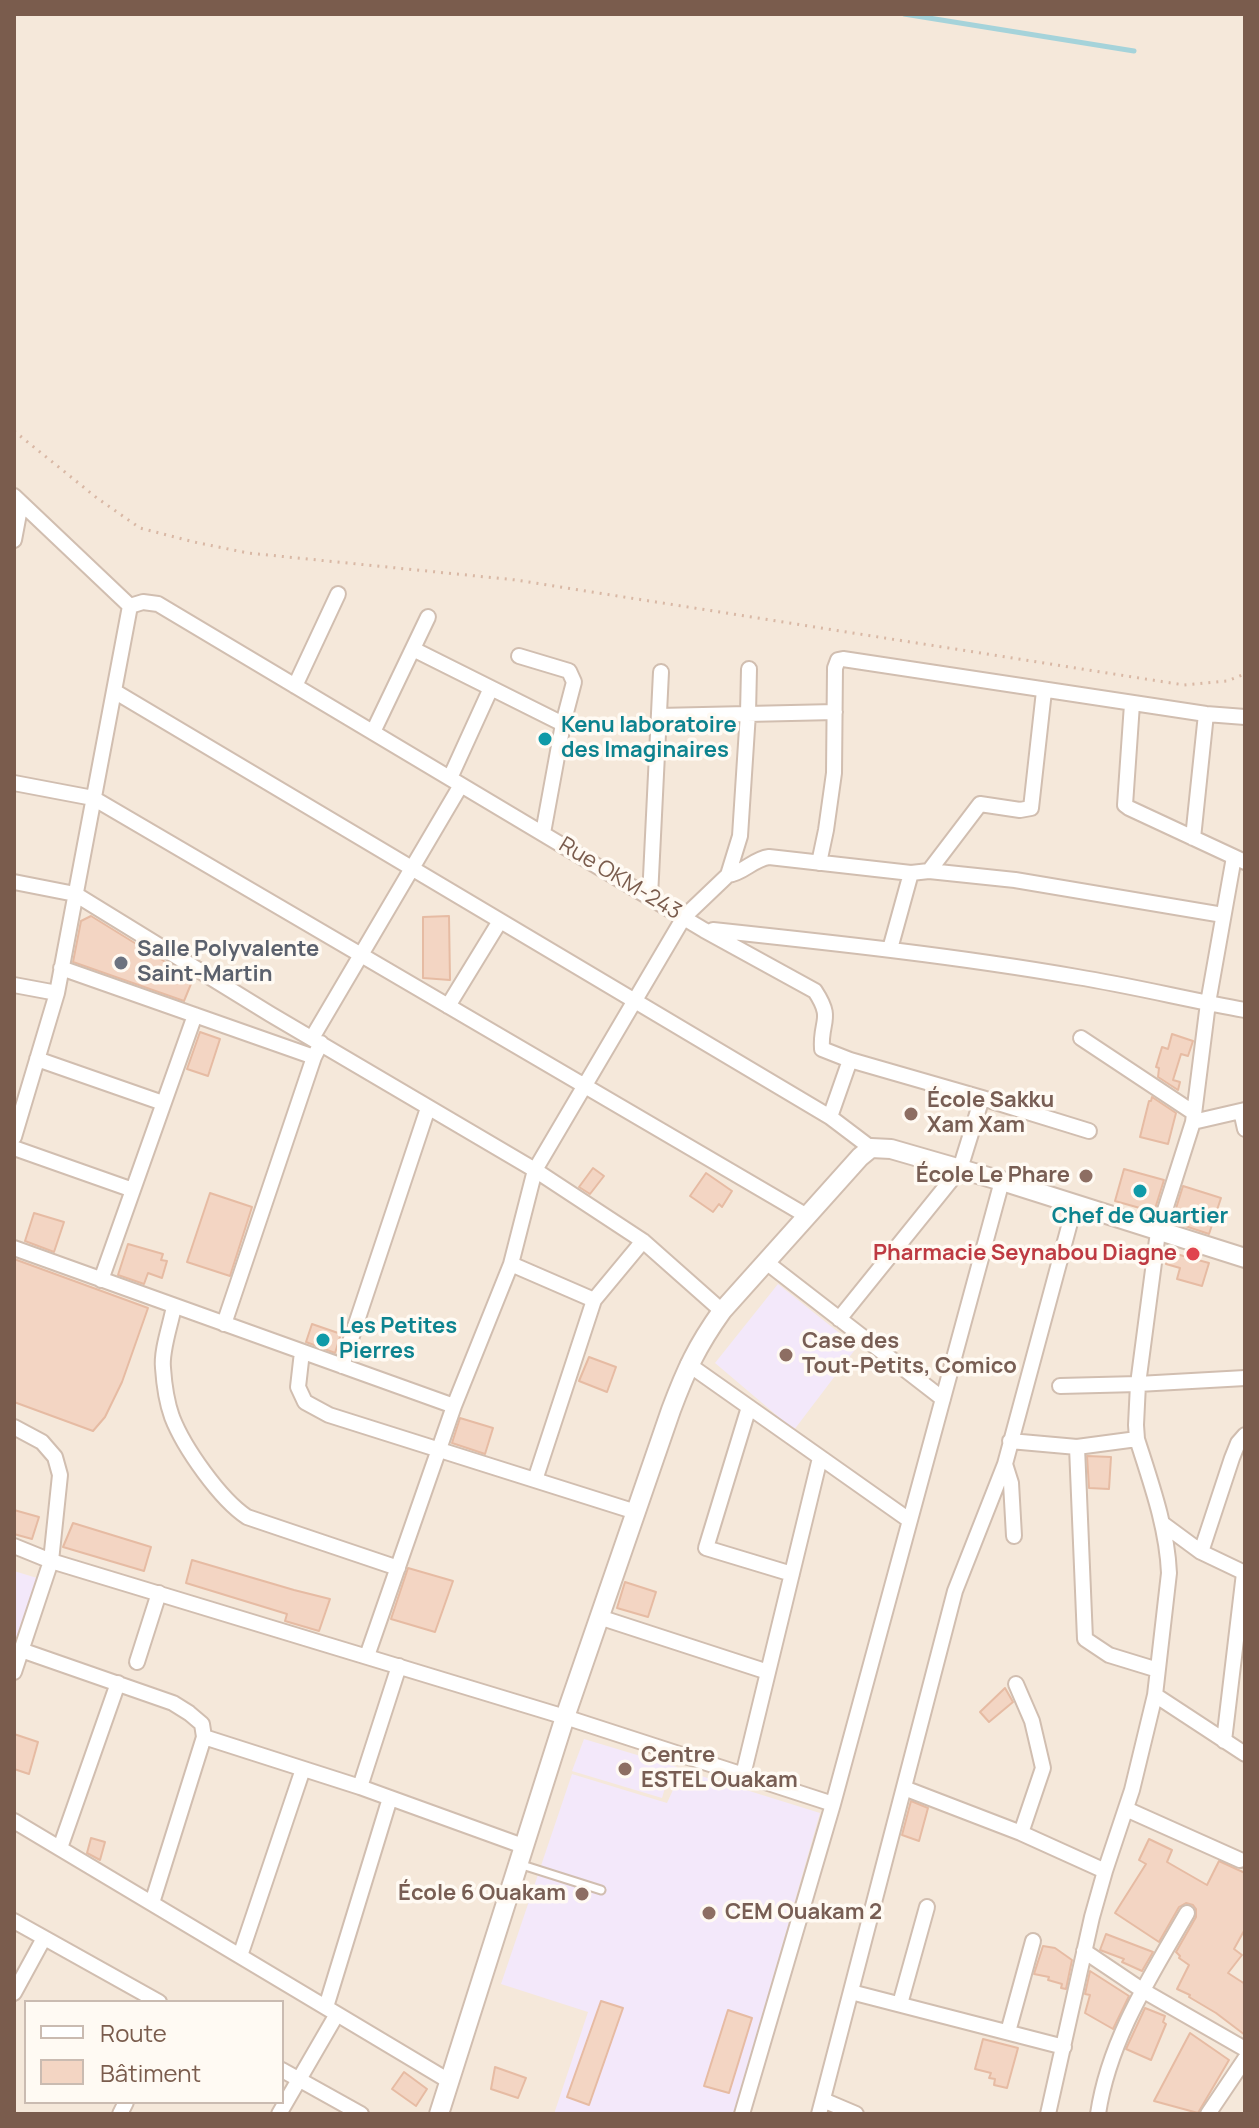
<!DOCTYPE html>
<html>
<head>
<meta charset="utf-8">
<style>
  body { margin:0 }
  #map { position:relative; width:1259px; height:2128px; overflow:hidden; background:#fdf6ec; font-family:Manrope,sans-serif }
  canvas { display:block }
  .frame { position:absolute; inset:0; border:16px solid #7a5c4d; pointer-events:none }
  .legend { position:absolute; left:24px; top:2000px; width:260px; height:104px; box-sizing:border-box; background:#fffaf3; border:2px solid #cabbb1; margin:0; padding:10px 14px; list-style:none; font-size:24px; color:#7a5c4d }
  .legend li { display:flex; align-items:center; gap:16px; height:40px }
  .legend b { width:40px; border:2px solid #cabbb1 }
</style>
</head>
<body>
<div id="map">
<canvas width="1259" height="2128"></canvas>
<div class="frame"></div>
<ul class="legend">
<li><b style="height:10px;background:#fff"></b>Route</li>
<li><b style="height:22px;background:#f3d5c3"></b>Bâtiment</li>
</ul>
</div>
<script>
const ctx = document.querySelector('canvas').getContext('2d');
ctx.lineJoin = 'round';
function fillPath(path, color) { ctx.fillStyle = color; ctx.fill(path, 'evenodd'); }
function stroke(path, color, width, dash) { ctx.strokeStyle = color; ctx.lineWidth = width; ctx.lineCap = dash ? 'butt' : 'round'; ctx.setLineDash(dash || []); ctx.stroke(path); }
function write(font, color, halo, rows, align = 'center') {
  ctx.font = font + ' Manrope,sans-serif'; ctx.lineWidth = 7; ctx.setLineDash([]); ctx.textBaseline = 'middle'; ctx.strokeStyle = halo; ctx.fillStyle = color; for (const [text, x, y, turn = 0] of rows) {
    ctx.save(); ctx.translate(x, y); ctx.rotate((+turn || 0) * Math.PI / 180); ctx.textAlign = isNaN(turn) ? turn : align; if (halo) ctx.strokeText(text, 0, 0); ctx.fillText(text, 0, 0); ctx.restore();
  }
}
const residential = new Path2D(`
  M14 14H1245V2114H14ZM26 2002H282V2102H26Z`);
const education = new Path2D(`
  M778 1284 857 1347 794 1430 715 1363Z
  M14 1571 37 1578 14 1645Z
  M584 1739 677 1767 671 1786 665 1788 662 1798 572 1771Z
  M682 1770 820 1813 734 2114H554L588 2012 501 1984 572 1774 667 1803Z`);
const stream = new Path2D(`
  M904 14 1134 51`);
const building = new Path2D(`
  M91 916 193 979 184 1001 73 962 81 921Z
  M449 916 450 980 423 978V917Z
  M200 1032 220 1039 208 1076 187 1069Z
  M1172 1034 1193 1041 1188 1056 1181 1054 1173 1080 1180 1082 1178 1090 1158 1077 1159 1068 1156 1067 1162 1047 1168 1049Z
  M1152 1097 1176 1113 1168 1144 1140 1137 1149 1101H1151Z
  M593 1168 604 1176 590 1194 579 1187Z
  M1124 1169 1164 1180 1154 1212 1115 1201Z
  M706 1173 732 1191 722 1207 719 1204 713 1212 690 1196Z
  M1183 1186 1221 1198 1209 1234 1179 1224 1180 1220 1173 1218Z
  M210 1193 252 1207 230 1276 187 1262Z
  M34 1213 64 1222 54 1252 25 1241Z
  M128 1244 163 1254 161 1260 167 1261 162 1278 148 1273 144 1284 118 1275Z
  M1169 1252 1209 1263 1202 1286 1177 1279 1180 1268 1166 1264Z
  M14 1259 148 1308 122 1382 105 1417 93 1431 14 1402Z
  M312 1324 341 1334 335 1353 306 1342Z
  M589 1357 616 1367 607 1392 579 1381Z
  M460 1418 493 1428 485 1454 452 1443Z
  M1087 1456 1111 1457 1109 1489 1089 1488Z
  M14 1510 39 1517 32 1539 14 1534Z
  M73 1523 151 1547 144 1571 63 1547Z
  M192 1560 294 1590 330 1599 319 1631 285 1621 287 1614 186 1583Z
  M408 1568 453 1581 435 1632 391 1619Z
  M625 1582 656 1592 648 1617 617 1608Z
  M1005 1688 1013 1702 989 1722 980 1712Z
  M14 1734 38 1742 29 1774 14 1769Z
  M911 1801 928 1808 919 1841 902 1835Z
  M91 1838 105 1842 100 1860 87 1853Z
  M1149 1839 1172 1850 1167 1862 1207 1885 1219 1861 1245 1873V1929L1234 1949 1242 1955 1228 1973 1245 1984V2035L1216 2013 1189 1997 1190 1995 1177 1989 1189 1965 1179 1958 1180 1956 1176 1952 1196 1917V1909L1193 1905 1186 1903 1179 1907 1159 1942 1115 1913 1146 1864 1139 1860Z
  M1106 1934 1153 1952 1142 1971 1122 1962 1124 1959 1100 1950Z
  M1043 1946 1055 1948 1072 1960 1066 1989 1061 1988 1062 1984 1048 1980 1049 1977 1034 1974Z
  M1090 1971 1129 1996 1113 2029 1085 2013 1090 1995 1085 1994Z
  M601 2001 623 2008 589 2105 567 2097Z
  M1145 2008 1165 2016 1163 2022 1166 2024 1151 2060 1126 2049Z
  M728 2010 752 2018 729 2093 704 2086Z
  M1190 2033 1229 2060 1198 2113 1154 2101Z
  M983 2039 1018 2048 1007 2088 994 2085 995 2079 989 2078 991 2073 975 2069Z
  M495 2067 526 2078 518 2098 491 2089Z
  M404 2072 427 2089 416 2106 392 2089Z`);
const path = new Path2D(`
  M14 431 97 498 140 528 194 542 248 553 516 580 1184 685 1227 681 1245 674`);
const service = new Path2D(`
  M519 1864 601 1890`);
const minor = new Path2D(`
  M14 496 130 606
  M14 540 21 503
  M130 606 143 602 158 604 704 930 815 991C834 1020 820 1020 822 1049L850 1060 982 1098 1089 1131
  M413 649 563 724
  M519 656 569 671 574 682 563 724 543 833
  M749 669 748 713 740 836 728 875C744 873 753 859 769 857L911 873 929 871 1015 880 1223 915
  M295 686 338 594
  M114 691 830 1117 871 1148
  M1132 704 1125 805 1129 808 1245 862
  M659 716 835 712
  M373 732 428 617
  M450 778 491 688
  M14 783 93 798 807 1216
  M1193 838 1206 714
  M819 863 826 830 834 773 835 668 838 660 843 659 1206 714 1245 717
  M929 871 980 804 1020 810 1031 808 1044 691
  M14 882 75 894 270 1014 535 1170 643 1241 722 1311
  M650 897 661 672
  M713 930C835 943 956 956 1077 977 1133 986 1189 1000 1245 1010
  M890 949 911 873
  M61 968 314 1057
  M14 985 57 993
  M448 1006 500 921
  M312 1038 461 785
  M1081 1038 1194 1113
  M37 1059 163 1103
  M1241 1111 1245 1129
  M830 1117 850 1060
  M1193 1122 1245 1110
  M14 1137 57 993 130 606
  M14 1148 133 1190
  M14 1248 454 1406
  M766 1262 943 1399
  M511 1264 594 1300
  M101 1280 195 1015
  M174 1306C171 1324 161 1350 163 1368 164 1383 167 1403 172 1417 184 1448 220 1499 247 1517L398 1568
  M839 1319 960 1169 982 1098
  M224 1324 314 1057 321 1043
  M302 1352 298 1387 305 1402 329 1415 636 1512
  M688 1364 909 1520
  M342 1366 428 1108
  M1060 1386 1138 1384 1245 1378
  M749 1407 706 1548 792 1574
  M14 1427 42 1442 55 1457 60 1475 51 1561 14 1672
  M1010 1441 1077 1447 1137 1439
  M1077 1447 1085 1639 1109 1655 1158 1670
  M1005 1464 1011 1483 1014 1536
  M535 1480 594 1300 643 1241
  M1163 1524 1201 1552 1245 1573
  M14 1546 51 1561 565 1717 833 1804
  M1201 1552 1232 1458 1238 1443 1245 1435
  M599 1617 768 1672
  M21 1650 173 1703 189 1713 202 1724 204 1737 152 1903
  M367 1656 454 1406 511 1264 535 1170 684 917 728 875
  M137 1662 159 1593
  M1016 1684 1032 1721 1043 1768 1021 1833
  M1155 1695 1245 1754
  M204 1737 360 1787 523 1846
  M1224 1741 1244 1573
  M743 1775 820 1458
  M360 1787 399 1666
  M904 1788 1021 1833 1105 1871
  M1126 1809 1240 1860
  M14 1821 449 2081
  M60 1848 118 1683
  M14 1921 159 2002
  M1084 1951 1142 1990 1245 2049
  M240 1956 303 1769
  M851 1992 1064 2047
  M14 1993 44 1938
  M900 2004 927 1907
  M326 2007 390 1798
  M1008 2032 1033 1941
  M282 2070 361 2114
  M823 2100 856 2114
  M120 2114 126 2102
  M279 2114 337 2014
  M742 2114 833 1804 1002 1181
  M819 2114 955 1591 1005 1464 1075 1204
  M1048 2114 1092 1917 1105 1871 1132 1790 1155 1695 1169 1573C1167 1527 1151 1483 1137 1439L1136 1425 1138 1384 1158 1232 1193 1122 1208 1003 1234 857
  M1098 2114C1109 2040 1150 1977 1187 1913
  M1208 2114 1245 2059`);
const tertiary = new Path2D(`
  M439 2114 565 1717 671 1410C686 1370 697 1346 722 1311L860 1157 871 1148 891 1149 1002 1181 1245 1258`);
const markers = [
  [545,739,8,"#0f9aa8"],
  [121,963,8,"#6b7280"],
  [911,1114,8,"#8d6e63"],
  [1086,1176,8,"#8d6e63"],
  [1140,1191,8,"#0f9aa8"],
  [1193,1254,8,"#e0444e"],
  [323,1340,8,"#0f9aa8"],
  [786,1355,8,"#8d6e63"],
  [625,1769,8,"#8d6e63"],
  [582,1894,8,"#8d6e63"],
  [709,1913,8,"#8d6e63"]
];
const cultureNames = [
  ["Kenu laboratoire",561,726],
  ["des Imaginaires",561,751],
  ["Chef de Quartier",1140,1217,"center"],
  ["Les Petites",339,1327],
  ["Pierres",339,1352]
];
const streetNames = [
  ["Rue OKM-243",620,879,31]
];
const worshipNames = [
  ["Salle Polyvalente",137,950],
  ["Saint-Martin",137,975]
];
const educationNames = [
  ["École Sakku",927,1101],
  ["Xam Xam",927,1126],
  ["École Le Phare",1070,1176,"right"],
  ["Case des",802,1342],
  ["Tout-Petits, Comico",802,1367],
  ["Centre",641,1756],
  ["ESTEL Ouakam",641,1781],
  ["École 6 Ouakam",566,1894,"right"],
  ["CEM Ouakam 2",725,1913]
];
const healthNames = [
  ["Pharmacie Seynabou Diagne",1177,1254]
];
fillPath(residential, '#f5e8da');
fillPath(education, '#f3e8fa');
stroke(stream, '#a5d3da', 5);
fillPath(building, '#f3d5c3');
stroke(building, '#e6bba3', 2);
stroke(service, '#d1beb0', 11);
stroke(minor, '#d1beb0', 18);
stroke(tertiary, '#d1beb0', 22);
stroke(path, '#d9b8a5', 3, [2, 6]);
stroke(service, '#fff', 7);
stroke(minor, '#fff', 14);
stroke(tertiary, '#fff', 18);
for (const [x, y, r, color] of markers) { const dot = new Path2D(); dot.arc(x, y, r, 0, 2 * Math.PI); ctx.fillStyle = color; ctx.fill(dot); stroke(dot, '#fffaf3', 3); }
write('bold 22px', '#0d838f', '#fffaf3', cultureNames, 'left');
write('22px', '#7a5c4d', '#fffaf3', streetNames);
write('bold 22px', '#5b616d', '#fffaf3', worshipNames, 'left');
write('bold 22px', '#785e54', '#fffaf3', educationNames, 'left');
write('bold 22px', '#be3a42', '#fffaf3', healthNames, 'right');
</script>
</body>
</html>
